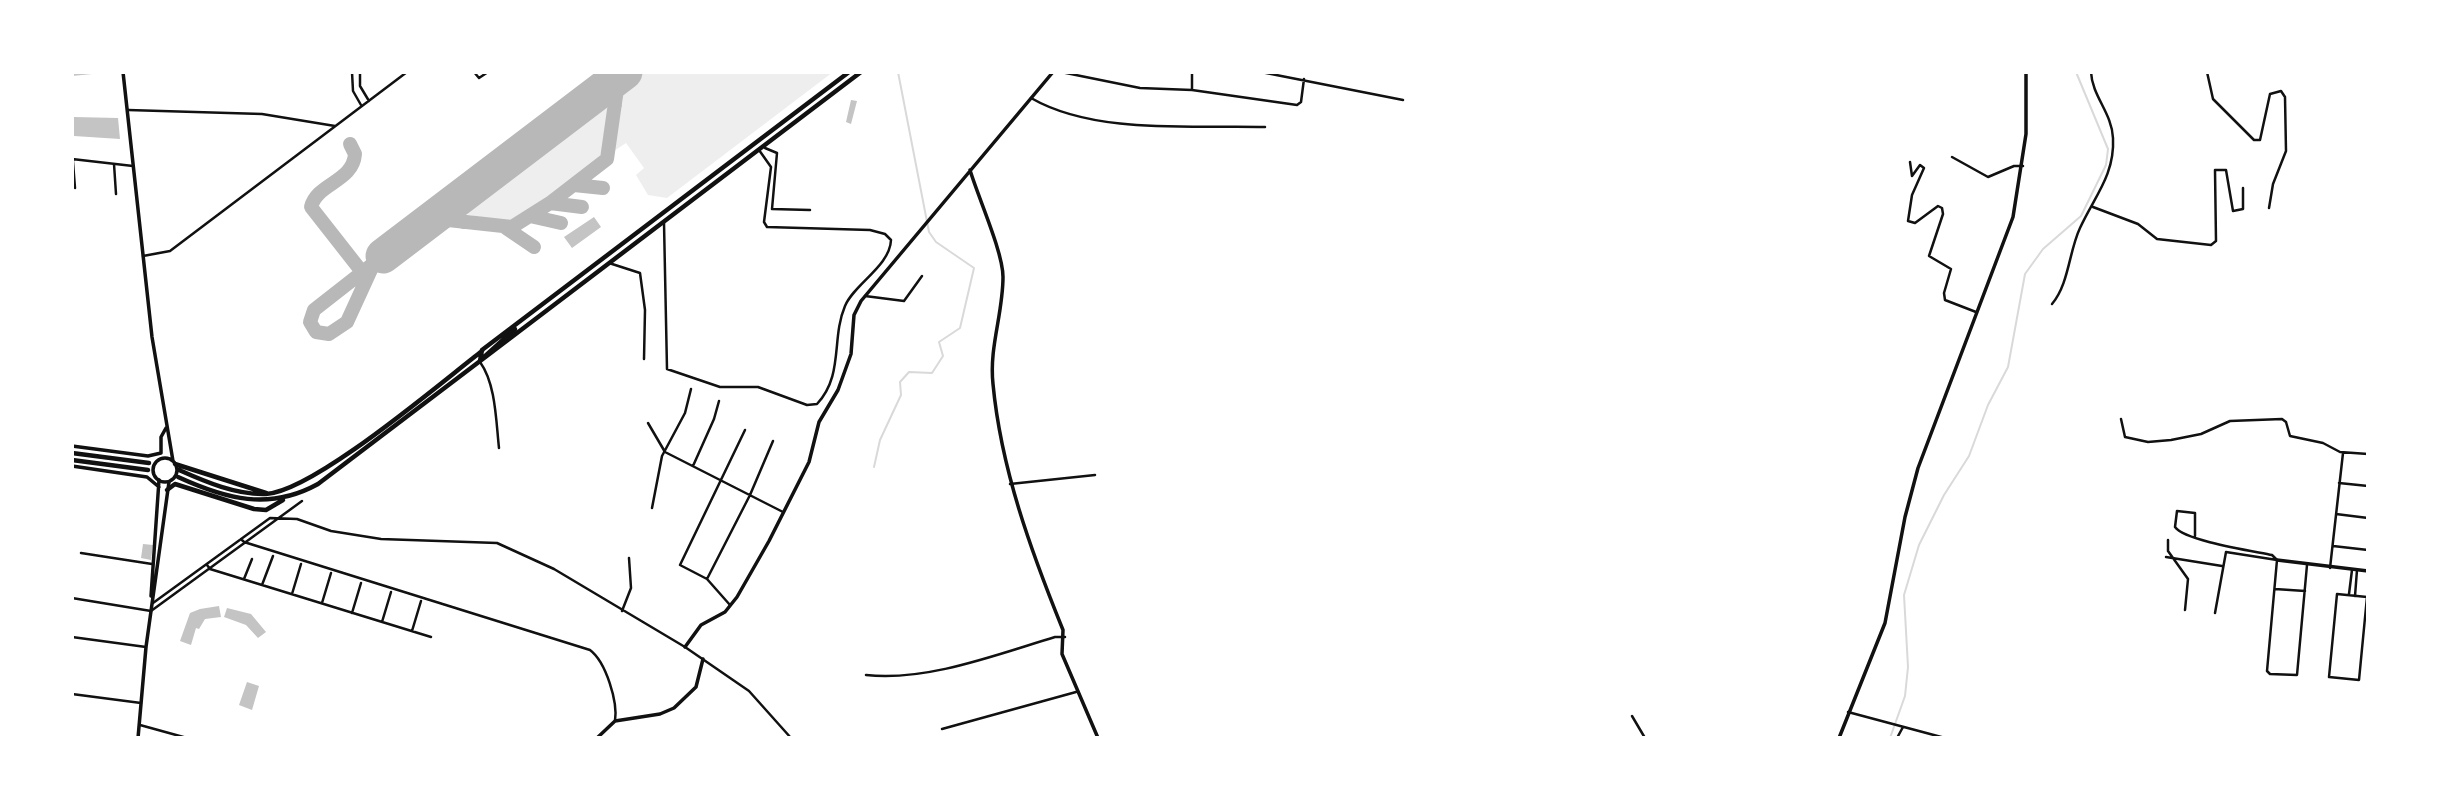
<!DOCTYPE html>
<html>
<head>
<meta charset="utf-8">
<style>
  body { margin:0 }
  #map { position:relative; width:2440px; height:810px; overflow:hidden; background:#fff; font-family:Roboto,sans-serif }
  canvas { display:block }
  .frame { position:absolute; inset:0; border:74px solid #fff; pointer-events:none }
</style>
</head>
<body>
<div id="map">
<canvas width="2440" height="810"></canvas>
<div class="frame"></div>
</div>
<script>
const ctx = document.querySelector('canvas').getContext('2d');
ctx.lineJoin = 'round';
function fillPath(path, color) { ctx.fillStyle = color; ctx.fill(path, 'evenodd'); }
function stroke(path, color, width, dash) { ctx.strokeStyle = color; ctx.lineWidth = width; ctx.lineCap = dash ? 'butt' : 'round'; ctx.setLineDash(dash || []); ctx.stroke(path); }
const green = new Path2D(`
  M638 72H833L667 198 648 195 636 175 644 168 626 143 614 151 621 93 623 85Z
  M602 102 607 104C612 119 607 148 597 160L518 219 503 221 464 214 465 204Z`);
const stream = new Path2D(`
  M874 467 880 440 901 395 900 382 909 372 932 373 943 356 939 342 960 328 974 268 936 242 929 232 898 72
  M1890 738 1905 696 1908 667 1904 595 1919 545 1944 495 1969 456 1988 405 2008 367 2025 274 2043 249 2081 216 2106 165 2108 149 2076 72`);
const taxiway = new Path2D(`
  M590 99 607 94 613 97 615 105
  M350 144 355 154C353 182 317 183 311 207L362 272
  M574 185 603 188
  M462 196 455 214 463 222
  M550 203 582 207
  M530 216 561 223
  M425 225 439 219 512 227 550 203 607 159 617 89 627 72
  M506 228 534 247
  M374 263 347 322 329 334 316 332 310 322 314 310 383 256`);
const runway = new Path2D(`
  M383 256 625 72`);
const building = new Path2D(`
  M72 72H92V74L72 76Z
  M851 100 857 101 851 124 846 122Z
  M74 117 118 118 120 139 74 136Z
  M594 217 601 227 572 248 564 237Z
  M143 544 153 545 151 560 141 558Z
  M219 606 221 617 205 619 199 629 196 628 191 645 180 641 190 613 200 609Z
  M227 608 251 614 266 632 258 638 246 625 224 617Z
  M247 682 259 686 252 710 239 705Z`);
const minor = new Path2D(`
  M352 72 353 91 361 105
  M360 72V86L369 101
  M474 72 479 78 488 72
  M1061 72 1140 88 1192 90 1297 105 1301 102 1304 79
  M1261 72 1403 100
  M2207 72 2213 99 2254 140H2260L2270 94 2281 91 2285 97 2286 151 2273 184 2269 208
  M1192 89V72
  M1031 98C1095 135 1193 125 1265 127
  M128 110 262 114 335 126
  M765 148 777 153 772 209 810 210
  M72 149 75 188
  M1952 157 1988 177 2014 166H2023
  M72 159 133 166
  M1910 162 1912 176 1920 165 1924 168 1912 195 1908 221 1915 223 1938 206 1942 208 1943 214 1929 256 1951 269 1944 293 1945 300 1976 312
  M114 164 116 194
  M2093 207 2138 224 2157 239 2211 245 2216 241 2215 170H2226L2233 211 2243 209V188
  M664 223 667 369 720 387H758L807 405 817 404C844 375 831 339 845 306 854 284 890 266 891 240L885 234 870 230 767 227 764 222 771 167 759 150
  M143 256 170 251 407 72
  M609 263 640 273 645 310 644 359
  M865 296 904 301 922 276
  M2052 304C2069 284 2069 251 2080 228 2094 197 2115 175 2113 138 2112 113 2092 96 2091 72
  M480 362C496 384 496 422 499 448
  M2121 419 2125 437 2148 442 2171 440 2201 434 2230 421 2282 419 2286 422 2290 436 2323 443 2340 452 2368 454
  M648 423 665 452 783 512
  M693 466 714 419 719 401
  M2339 483 2368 486
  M1010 484 1095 475
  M652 508 662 456 685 413 691 389
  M2336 514 2368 518
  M2195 536V513L2177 511 2175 527C2185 541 2253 551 2272 555L2277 560
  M241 539 244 542 590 650C606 662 618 702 615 721
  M2168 540V551L2188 579 2185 610
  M2333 546 2368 550
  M81 553 152 564
  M2166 557 2222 566
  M2277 560 2267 671 2270 674 2297 675 2307 565
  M207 565 210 569 431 637
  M2330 568 2343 453
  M244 579 252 559
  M707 579 750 495 773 441
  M262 585 273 556
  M2275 589 2305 591
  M292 594 301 564
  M2337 594 2367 597 2359 680 2329 677Z
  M2349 594 2352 570
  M2355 596 2357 570
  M72 598 151 611 302 501
  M153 603 270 518 297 519 331 531 381 539 497 543 554 569 685 647 749 691 791 738
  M322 603 331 573
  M730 605 707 579 680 565 745 430
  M622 611 631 588 629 558
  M352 613 361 583
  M2215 613 2226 552 2277 560
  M382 622 391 592
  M412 631 421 601
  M72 637 146 647
  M866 675C926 682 998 654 1055 637H1065
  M72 694 141 703
  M1848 712 1945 738
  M1632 716 1645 738
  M140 725 187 738
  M942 729 1076 692
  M1897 738 1903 727`);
const tertiary = new Path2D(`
  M970 170C978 197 1003 252 1003 277 1003 314 989 347 993 384 1001 469 1031 551 1063 630L1062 654 1098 738
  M72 466 147 477 159 487
  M2277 560 2368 571
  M151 596 159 480
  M685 647 701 625 725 612 737 597 769 541 809 462 819 422 838 390 851 354 854 315 861 301 1053 72
  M138 738 146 647 169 482
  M597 738 615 721 660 714 674 708 696 687 703 659
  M1839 738 1885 623 1905 517 1918 468 2013 217 2026 134V72`);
const secondary = new Path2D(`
  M123 72 152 337 173 461
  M72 446 148 456 161 453
  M161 453V437L166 428
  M153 470a12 12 0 1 1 24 0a12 12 0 1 1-24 0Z`);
const trunk = new Path2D(`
  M483 358 515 329
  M480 361 482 350 849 72
  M72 453 149 463
  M72 460 148 470
  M175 464 266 493
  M179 470C206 482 236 495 266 494 314 491 439 384 482 351
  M178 477C226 499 269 511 318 484L861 72
  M167 490 175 484 254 509 266 510 283 500`);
fillPath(green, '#eee');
stroke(stream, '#d9d9d9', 2);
stroke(taxiway, '#b8b8b8', 14);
stroke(runway, '#b8b8b8', 35);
fillPath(building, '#c4c4c4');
stroke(minor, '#111', 2.5);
stroke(tertiary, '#111', 3.5);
stroke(secondary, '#111', 3.5);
stroke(trunk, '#111', 4.5);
</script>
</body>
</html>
